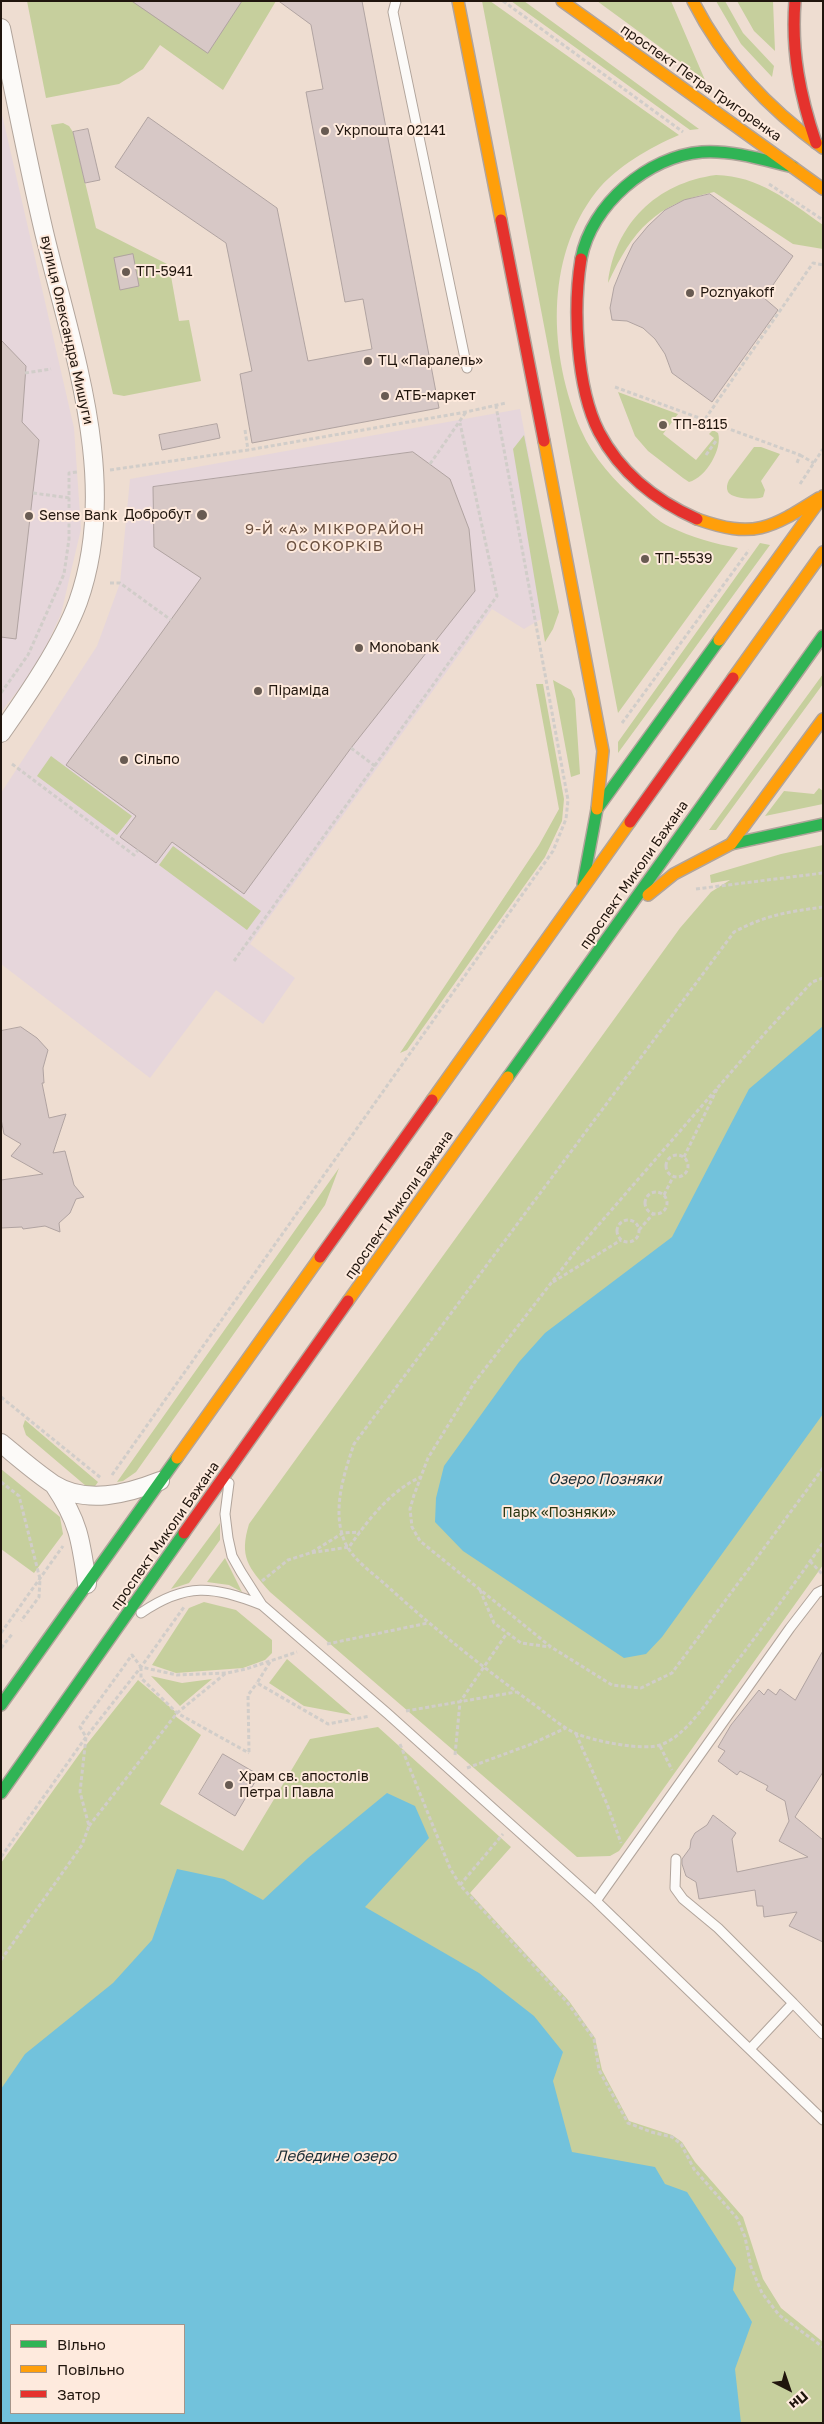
<!DOCTYPE html>
<html>
<head>
<meta charset="utf-8">
<style>
  body { margin:0 }
  #map { position:relative; width:824px; height:2424px; overflow:hidden; background:#eeddd1; font-family:"Golos Text",sans-serif }
  canvas { display:block }
  .frame { position:absolute; inset:0; border:2px solid #20150d; pointer-events:none }
  .legend { position:absolute; left:10px; top:2324px; width:175px; height:90px; box-sizing:border-box; background:#feeadd; border:1px solid #a5958a; margin:0; padding:6px 9px; list-style:none; font-size:15px; color:#20150d }
  .legend li { display:flex; align-items:center; gap:10px; height:25px }
  .legend b { width:25px; border:1px solid #a5958a }
  .north { position:absolute; left:764px; top:2364px; width:50px; height:50px; -webkit-text-stroke:4px #feeadd; paint-order:stroke; rotate:139deg; font-size:14px; font-weight:700; line-height:20px; text-align:center; color:#20150d }
  .north::after { content:''; display:block; margin:auto; width:18px; height:22px; background:#20150d; clip-path:polygon(50% 0,100% 100%,50% 72%,0 100%) }
</style>
</head>
<body>
<div id="map">
<canvas width="824" height="2424"></canvas>
<div class="frame"></div>
<ul class="legend">
<li><b style="height:6px;background:#30b455"></b>Вільно</li>
<li><b style="height:6px;background:#ff9f0a"></b>Повільно</li>
<li><b style="height:6px;background:#e5322d"></b>Затор</li>
</ul>
<div class="north">Пн</div>
</div>
<script>
const ctx = document.querySelector('canvas').getContext('2d');
ctx.lineJoin = 'round';
function fillPath(path, color) { ctx.fillStyle = color; ctx.fill(path, 'evenodd'); }
function stroke(path, color, width, dash) { ctx.strokeStyle = color; ctx.lineWidth = width; ctx.lineCap = dash ? 'butt' : 'round'; ctx.setLineDash(dash || []); ctx.stroke(path); }
function write(font, color, halo, rows, align = 'center') {
  ctx.font = font + ' "Golos Text",sans-serif'; ctx.lineWidth = 4; ctx.setLineDash([]); ctx.textBaseline = 'middle'; ctx.strokeStyle = halo; ctx.fillStyle = color; for (const [text, x, y, turn = 0] of rows) {
    ctx.save(); ctx.translate(x, y); ctx.rotate((+turn || 0) * Math.PI / 180); ctx.textAlign = isNaN(turn) ? turn : align; if (halo) ctx.strokeText(text, 0, 0); ctx.fillText(text, 0, 0); ctx.restore();
  }
}
const commercial = new Path2D(`
  M1 110 74 428 81 529 61 614 37 666 1 712Z
  M520 409 558 609 524 629 492 609 250 944 295 978 263 1024 216 990 150 1078 1 964V793L97 646 120 583 130 479Z`);
const green = new Path2D(`
  M27 1H276L223 90 160 45 143 69 119 84 46 98Z
  M482 1H490L679 135C649 148 617 166 596 192 544 259 549 356 581 430 593 458 615 481 637 501 647 510 657 521 670 527 691 537 715 544 738 548L618 713Z
  M511 1H524L699 129 690 130Z
  M597 1H671L705 80Z
  M716 1H725L743 33 774 66 772 77 741 44Z
  M737 1H773L775 51 754 31Z
  M63 123 69 126 73 132 96 228 169 265 179 321 189 320 201 381 124 396 113 394 51 125Z
  M716 175C759 176 789 201 823 225V249L793 244 714 192C655 204 633 230 608 283 615 224 656 183 716 175Z
  M618 392 678 414 663 434 696 460 714 438 709 434 713 430 718 433C723 448 706 478 689 482L683 478 648 451 635 436Z
  M524 435 559 612 553 629 545 642 513 449Z
  M754 447H761L780 454 761 481 765 490 763 497C756 500 732 499 728 492 726 488 727 484 729 480Z
  M760 543 770 545 618 753V742Z
  M823 674V684L716 830H709Z
  M553 680 571 690 575 699 580 774 571 777Z
  M536 684H543L564 799 562 821 545 857 407 1050 400 1053 539 845 559 809Z
  M51 756 132 816 117 835 37 776Z
  M819 788 823 791V804L765 816 784 791 814 794Z
  M823 845V1565L619 1851 610 1856 577 1857 270 1592C248 1567 239 1557 249 1524L680 928 711 892 730 880 711 883 710 875 781 854Z
  M173 846 261 911 247 930 159 865Z
  M339 1168 325 1205 136 1472 123 1481 117 1482Z
  M25 1420 98 1482 93 1489 86 1486 26 1435 23 1426Z
  M1 1469 60 1517 63 1534 34 1573 1 1549Z
  M220 1523V1540L189 1583 171 1589Z
  M225 1558 242 1592 229 1585 207 1582Z
  M204 1602 236 1610 272 1640V1653L265 1660 243 1668 176 1673 152 1665 189 1608Z
  M287 1659 352 1715 304 1706 269 1683Z
  M151 1676 182 1683 212 1679 180 1706Z
  M138 1680 177 1713 175 1716 201 1735 160 1804 243 1851 310 1739 378 1727 511 1847 470 1893 569 2001 595 2038 602 2070 629 2121 672 2135 682 2142 695 2162 743 2217 763 2279 781 2308 823 2342V2423H1V1863L83 1749ZM11 2325H184V2413H11Z`);
const water = new Path2D(`
  M823 1026V1414L662 1637 646 1654 624 1658 463 1551 435 1522 436 1498 444 1466 519 1362 545 1333 672 1237 749 1089Z
  M387 1793 415 1806 429 1838 365 1907 479 1973 534 2016 563 2052 553 2081 572 2152 655 2167 665 2184 687 2192 736 2268 733 2290 752 2322 735 2369 741 2423H1V2089L25 2054 113 1983 152 1940 177 1869 224 1879 263 1900 308 1858ZM11 2325H184V2413H11Z`);
const building = new Path2D(`
  M132 1H242L208 53Z
  M279 1H362L439 408 252 443 240 374 252 371 226 243 115 167 148 117 277 208 308 361 372 349 363 299 345 302 306 92 323 89 311 25Z
  M88 129 100 180 85 183 73 132Z
  M710 194 793 256 764 298 778 310 712 402 672 373 665 354 655 339 643 328 627 321 612 320 610 308 614 287 623 265 633 244 648 226 665 210 684 200Z
  M133 254 139 286 120 290 114 258Z
  M1 340 26 366 22 422 39 440 16 639 1 637Z
  M217 424 220 438 162 450 159 435Z
  M413 452 450 479 469 529 475 591 351 748 244 894 172 842 156 863 120 837 136 816 66 765 201 578 154 547 153 487Z
  M21 1027 37 1038 48 1050 43 1068 44 1083H42L49 1118 66 1114 53 1153 65 1151 74 1185 84 1197 76 1199 70 1213 59 1223 60 1232 45 1226 23 1229 22 1227 1 1228V1180L43 1174 11 1156 21 1144 4 1134 1 1119V1031Z
  M823 1651V1772L795 1817 823 1840V1942L789 1926 797 1912 764 1917 763 1906H757L755 1890 699 1899 696 1882 686 1876 682 1864V1859L690 1848 691 1840 695 1833 707 1825 713 1815 736 1833 732 1839 737 1872 808 1857 779 1841 789 1821 785 1801 766 1790 768 1786 740 1771 737 1775 718 1761 725 1751 718 1747 731 1725 759 1690 764 1695 768 1689 776 1695 780 1689 795 1700Z
  M223 1754 259 1775 235 1816 199 1794Z`);
const path = new Path2D(`
  M503 1 683 132
  M769 184 823 220
  M25 373 51 369
  M615 387 800 455 797 463
  M705 419 813 263 823 265
  M245 430 248 450
  M706 455 716 441
  M800 455 814 463
  M430 464 466 412
  M110 470 248 450 466 412 506 403
  M800 484 823 449
  M33 493 70 498
  M110 583H120L171 620
  M1 693 28 655 64 574 69 539V473L77 472
  M622 723 749 550
  M351 748 375 766
  M12 764 134 855 138 850
  M696 889 823 873
  M823 907C787 912 766 915 734 932L354 1444C344 1474 332 1509 344 1540 351 1558 371 1572 385 1584 432 1627 481 1666 532 1703 546 1713 560 1726 575 1733 592 1741 644 1751 660 1745 688 1736 712 1694 729 1672 761 1630 792 1587 823 1543
  M234 961 497 596 460 423
  M823 978 812 982 766 1032 575 1252 474 1383 428 1458 414 1495 410 1509 412 1527 420 1541 551 1647 612 1685 641 1688 672 1673 823 1468
  M666 1166a11 11 0 1 1 22 0a11 11 0 1 1-22 0Z
  M684 1157 717 1089
  M645 1203a11 11 0 1 1 22 0a11 11 0 1 1-22 0Z
  M664 1195 673 1177
  M617 1231a11 11 0 1 1 22 0a11 11 0 1 1-22 0Z
  M639 1230 653 1214
  M553 1282 621 1240
  M1 1397 101 1478
  M112 1475 553 851 566 819 568 800 496 406
  M1 1482 19 1496 40 1579 39 1597 21 1621
  M312 1552 343 1533 360 1532
  M810 1561 823 1575
  M262 1581 288 1560 310 1553 349 1547C368 1520 391 1490 421 1477
  M480 1590 494 1623 521 1643 550 1647
  M1 1633 63 1546
  M327 1644 428 1623
  M1 1648 13 1633
  M270 1662 257 1683 328 1724 370 1716
  M141 1667V1678L177 1713 249 1753
  M406 1711 516 1692
  M576 1734 607 1804 621 1843
  M400 1744 450 1868 460 1885 567 2002 594 2039 599 2070 628 2123 651 2132 672 2137 681 2144 694 2169 737 2218 745 2237 751 2267 762 2293 779 2315 823 2347
  M660 1746 672 1770
  M249 1752 248 1695 257 1683
  M455 1755 460 1702 507 1633
  M467 1768 529 1745 566 1728
  M89 1826 177 1713 226 1673
  M1 1857 86 1737 141 1667 184 1607
  M460 1885 503 1834
  M1 1960 82 1845 89 1826 80 1792 86 1737 80 1727 132 1655 141 1667 177 1675 227 1673 246 1669 297 1652`);
const lane = new Path2D(`
  M396 1 393 12 467 368
  M229 1483 225 1514 228 1538 232 1556 241 1572 262 1605 388 1714 596 1901 823 2120
  M141 1613C186 1582 213 1586 262 1605
  M676 1859 675 1888 683 1899 718 1928 793 2003
  M596 1901 790 1628 817 1593 823 1590
  M750 2049 793 2003 823 2034`);
const street = new Path2D(`
  M1 28C15 96 28 164 44 232 72 350 121 482 78 602 62 645 27 696 1 733
  M1 1443C18 1457 35 1472 53 1484 86 1505 127 1494 160 1481
  M54 1485C79 1522 81 1541 87 1584`);
const fast = new Path2D(`
  M581 259C591 205 648 156 702 152 733 150 764 160 793 167
  M731 844 823 824
  M583 884 597 809 719 640
  M508 1077 823 636
  M1 1705 177 1458
  M1 1793 184 1533`);
const slow = new Path2D(`
  M458 1 501 220
  M562 1 823 189
  M693 1C724 62 768 108 823 148
  M544 441 603 751 597 809
  M697 519C754 539 770 529 819 498
  M719 640 823 496
  M733 678 823 552
  M648 895 674 874 731 844 823 719
  M432 1100 630 822
  M348 1301 508 1077
  M177 1458 320 1257`);
const jam = new Path2D(`
  M795 1C791 51 800 96 816 143
  M501 220 544 441
  M581 259C573 308 576 387 599 432 620 472 656 501 697 519
  M630 822 733 678
  M320 1257 432 1100
  M184 1533 348 1301`);
const markers = [
  [325,131,5,"#685b52"],
  [126,272,5,"#685b52"],
  [690,293,5,"#685b52"],
  [368,361,5,"#685b52"],
  [385,396,5,"#685b52"],
  [663,425,5,"#685b52"],
  [202,515,6,"#685b52"],
  [29,516,5,"#685b52"],
  [645,559,5,"#685b52"],
  [359,648,5,"#685b52"],
  [258,691,5,"#685b52"],
  [124,760,5,"#685b52"],
  [229,1785,5,"#685b52"]
];
const streetNames = [
  ["проспект Петра Григоренка",701,83,35],
  ["вулиця Олександра Мишуги",67,330,77],
  ["проспект Миколи Бажана",634,875,-55],
  ["проспект Миколи Бажана",399,1205,-55],
  ["проспект Миколи Бажана",165,1536,-55]
];
const poiNames = [
  ["Укрпошта 02141",335,131],
  ["ТП-5941",136,272],
  ["Poznyakoff",700,293],
  ["ТЦ «Паралель»",378,361],
  ["АТБ-маркет",395,396],
  ["ТП-8115",673,425],
  ["Добробут",191,515,"right"],
  ["Sense Bank",39,516],
  ["ТП-5539",655,559],
  ["Monobank",369,648],
  ["Піраміда",268,691],
  ["Сільпо",134,760],
  ["Храм св. апостолів",239,1777],
  ["Петра і Павла",239,1793]
];
const parkNames = [
  ["Парк «Позняки»",559,1513]
];
const neighbourhoodNames = [
  ["9-Й «А» МІКРОРАЙОН",335,529],
  ["ОСОКОРКІВ",335,546]
];
const waterNames = [
  ["Озеро Позняки",605,1479],
  ["Лебедине озеро",336,2156]
];
fillPath(commercial, '#e6d6db');
fillPath(green, '#c6cf9d');
fillPath(water, '#72c2dc');
fillPath(building, '#d7c8c6');
stroke(building, '#b0a3a1', 1);
stroke(lane, '#b1a49b', 11);
stroke(street, '#b1a49b', 20);
stroke(fast, '#b1a49b', 14);
stroke(slow, '#b1a49b', 14);
stroke(jam, '#b1a49b', 14);
stroke(path, '#d1cdc9', 3, [4, 2.5]);
stroke(lane, '#fcfaf8', 9);
stroke(street, '#fcfaf8', 18);
stroke(fast, '#30b455', 11);
stroke(slow, '#ff9f0a', 11);
stroke(jam, '#e5322d', 11);
for (const [x, y, r, color] of markers) { const dot = new Path2D(); dot.arc(x, y, r, 0, 2 * Math.PI); ctx.fillStyle = color; ctx.fill(dot); stroke(dot, '#feeadd', 2); }
write('14px', '#20150d', '#feeadd', streetNames);
write('14px', '#20150d', '#feeadd', poiNames, 'left');
write('14px', '#293611', '#feeadd', parkNames);
ctx.letterSpacing = '1px';
write('15px', '#6b503f', '#feeadd', neighbourhoodNames);
ctx.letterSpacing = '0px';
write('italic 15px', '#192d35', '#feeadd', waterNames);
</script>
</body>
</html>
